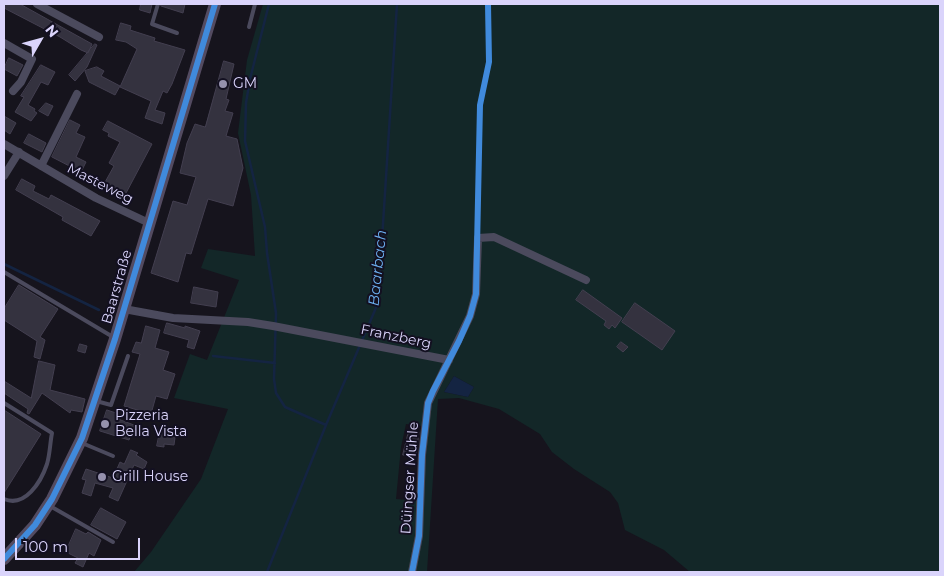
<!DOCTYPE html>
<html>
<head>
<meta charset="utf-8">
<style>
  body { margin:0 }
  #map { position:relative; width:944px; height:576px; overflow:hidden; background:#16141d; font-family:Montserrat,sans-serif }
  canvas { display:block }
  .frame { position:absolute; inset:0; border:5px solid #dad4fb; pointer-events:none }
  .north { position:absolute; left:15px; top:15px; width:50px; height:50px; -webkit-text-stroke:4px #131021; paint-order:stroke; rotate:52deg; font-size:14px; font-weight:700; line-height:20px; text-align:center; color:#dad4fb }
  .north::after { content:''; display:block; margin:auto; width:18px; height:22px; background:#dad4fb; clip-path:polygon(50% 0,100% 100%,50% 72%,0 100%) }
  .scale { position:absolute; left:15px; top:538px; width:125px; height:22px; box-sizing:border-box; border:2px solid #dad4fb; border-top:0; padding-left:6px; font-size:15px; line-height:18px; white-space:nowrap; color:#dad4fb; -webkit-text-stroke:4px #131021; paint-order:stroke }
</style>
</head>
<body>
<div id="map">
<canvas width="944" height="576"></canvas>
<div class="frame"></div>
<div class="north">N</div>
<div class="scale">100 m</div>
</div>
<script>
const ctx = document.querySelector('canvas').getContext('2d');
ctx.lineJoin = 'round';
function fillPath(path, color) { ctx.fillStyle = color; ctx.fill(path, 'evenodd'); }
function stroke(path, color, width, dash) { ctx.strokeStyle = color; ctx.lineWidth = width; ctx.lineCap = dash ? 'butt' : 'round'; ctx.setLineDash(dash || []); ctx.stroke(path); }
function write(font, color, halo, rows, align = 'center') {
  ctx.font = font + ' Montserrat,sans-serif'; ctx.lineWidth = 4; ctx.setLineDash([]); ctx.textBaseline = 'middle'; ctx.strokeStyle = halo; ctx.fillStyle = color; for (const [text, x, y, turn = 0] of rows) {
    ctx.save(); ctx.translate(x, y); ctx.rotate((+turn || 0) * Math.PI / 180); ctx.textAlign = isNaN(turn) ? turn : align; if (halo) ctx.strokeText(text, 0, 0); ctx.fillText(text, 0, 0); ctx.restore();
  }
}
const green = new Path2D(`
  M263 4H940V572H690L664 550 625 530 618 503 610 492 574 469 552 452 540 434 499 409 459 398 438 399 427 572H415L418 559 430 402 463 336 460 335 431 390 426 404 422 426 406 424 401 447 396 499 419 501 413 557 415 558 412 572H134L151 552 201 479 228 409 174 398 190 354 207 360 239 280 201 268 208 249 255 256 251 195 238 133 247 60ZM454 376 474 387 468 397 444 392Z`);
const water = new Path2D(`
  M454 376 474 387 468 397 444 392Z`);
const stream = new Path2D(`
  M269 4 250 79 246 103 245 141 265 227 267 253 276 313 274 379 276 393 285 407 326 425
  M4 264 99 310
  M213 356 275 363
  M267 572 326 425 378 303 397 4`);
const building = new Path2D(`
  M4 4H20L92 44 88 53 81 50 60 37 4 8Z
  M141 4H152L150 13 140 10Z
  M162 4H185L183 13 161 6Z
  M121 23 131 26 130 30 155 38 154 41 185 50 172 84 167 93 163 91 155 110 165 113 162 124 145 118 151 101 120 87 137 49 126 42 116 40Z
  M95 44 97 45 87 67 75 81 69 75Z
  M9 58 23 65 17 76 4 69Z
  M224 61 234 64 226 99 229 100 225 111 233 113 226 136 237 139 243 168 233 206 208 199 191 254 186 253 178 282 151 273 173 201 187 205 196 177 180 173 187 143 195 124 205 127Z
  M41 65 55 72 48 85 41 82 28 105 35 109 34 111 37 113 31 121 15 112 24 97 21 96Z
  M97 67 104 71 101 76 120 86 115 95 89 82 85 71Z
  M46 103 53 106 48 116 39 111Z
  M4 116 16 123 10 134 4 130Z
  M70 120 80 125 76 133 85 137 76 157 86 162 81 172 52 157Z
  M108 121 152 144 125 195 104 184 114 166 109 163 120 142 108 136 109 133 103 130Z
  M29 134 46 143 42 152 24 143Z
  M22 179 35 186 33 191 49 199 51 195 100 221 91 236 62 220 63 217 16 190Z
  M19 285 58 309 40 337 45 340 40 359 34 357 37 341 4 320V309Z
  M194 287 218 292 216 307 191 303Z
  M583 290 622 318 615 328 612 325 609 329 604 325 606 321 576 300Z
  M635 303 675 331 662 350 622 322Z
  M167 323 185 328V326L200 331 194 349 187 347 189 340 164 333Z
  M146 326 160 330 155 348 169 352 163 370 175 374 167 399 156 396 151 414 124 406 140 354 132 352 136 342 141 343Z
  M621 342 628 347 623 352 617 347Z
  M80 344 87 346 85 353 78 351Z
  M39 361 55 365 50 390 85 399 82 412 71 410 70 413 42 393 29 414 27 413 28 409 4 393V381L31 398Z
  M4 410 41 434 4 493Z
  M107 410 119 414 118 419 134 425 129 440 100 431Z
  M161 427 176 430 174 445 164 444V447L157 446Z
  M409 431 419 432 416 456 403 455Z
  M131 450 138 453 136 455 147 462 144 469 134 465 118 501 109 497 113 488 95 483 91 496 82 493 86 480 82 479 86 469 113 478 120 462 124 464Z
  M101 508 126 522 117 539 91 525Z
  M76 529 86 534 88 532 101 540 94 556 89 553 83 567 75 563 78 558 66 552Z`);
const lane = new Path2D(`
  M158 4 152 24 177 33
  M249 27 255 4
  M4 272 113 337
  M96 401 111 405 128 356
  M4 403 52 433C50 443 50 454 47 464 41 482 25 508 4 499
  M82 443 113 456
  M50 506 113 542`);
const street = new Path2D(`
  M37 4 99 37
  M4 43 32 59 21 82 13 91
  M4 144 96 198 149 223
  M41 166 77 94
  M4 176 19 152
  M124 309 173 318 248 322 273 326 449 360
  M412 572 419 536 422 455 428 403 470 316 476 294 478 238 494 237 586 280`);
const primary = new Path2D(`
  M4 559 35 525 52 499 82 438 115 339 215 4`);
const cycleway = new Path2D(`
  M4 559 35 525 52 499 82 438 115 339 215 4
  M412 572 419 536 422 455 428 403 433 391 459 341 470 316 476 294 480 105 489 62 488 4`);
const markers = [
  [223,84,5,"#9591ad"],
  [105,424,5,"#9591ad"],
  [102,477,5,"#9591ad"]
];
const poiNames = [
  ["GM",233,84],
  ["Pizzeria",115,416],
  ["Bella Vista",115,432],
  ["Grill House",112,477]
];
const streetNames = [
  ["Masteweg",100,184,27],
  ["Baarstraße",117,287,-74],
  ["Franzberg",396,337,12],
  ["Düingser Mühle",410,478,-86]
];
const waterNames = [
  ["Baarbach",378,268,-84]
];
fillPath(green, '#132728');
fillPath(water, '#142442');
stroke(stream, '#142442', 2.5);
fillPath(building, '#34323f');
stroke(building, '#433f50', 1);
stroke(lane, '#4b4a5d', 4);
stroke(street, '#4b4a5d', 8);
stroke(primary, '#534b61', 12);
stroke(cycleway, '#408adc', 6);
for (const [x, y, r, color] of markers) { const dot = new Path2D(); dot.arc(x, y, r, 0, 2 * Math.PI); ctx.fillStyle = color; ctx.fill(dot); stroke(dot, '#131021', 2); }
write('14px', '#dad4fb', '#131021', poiNames, 'left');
write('14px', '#dad4fb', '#131021', streetNames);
write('italic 15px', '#6caff0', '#131021', waterNames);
</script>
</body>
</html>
